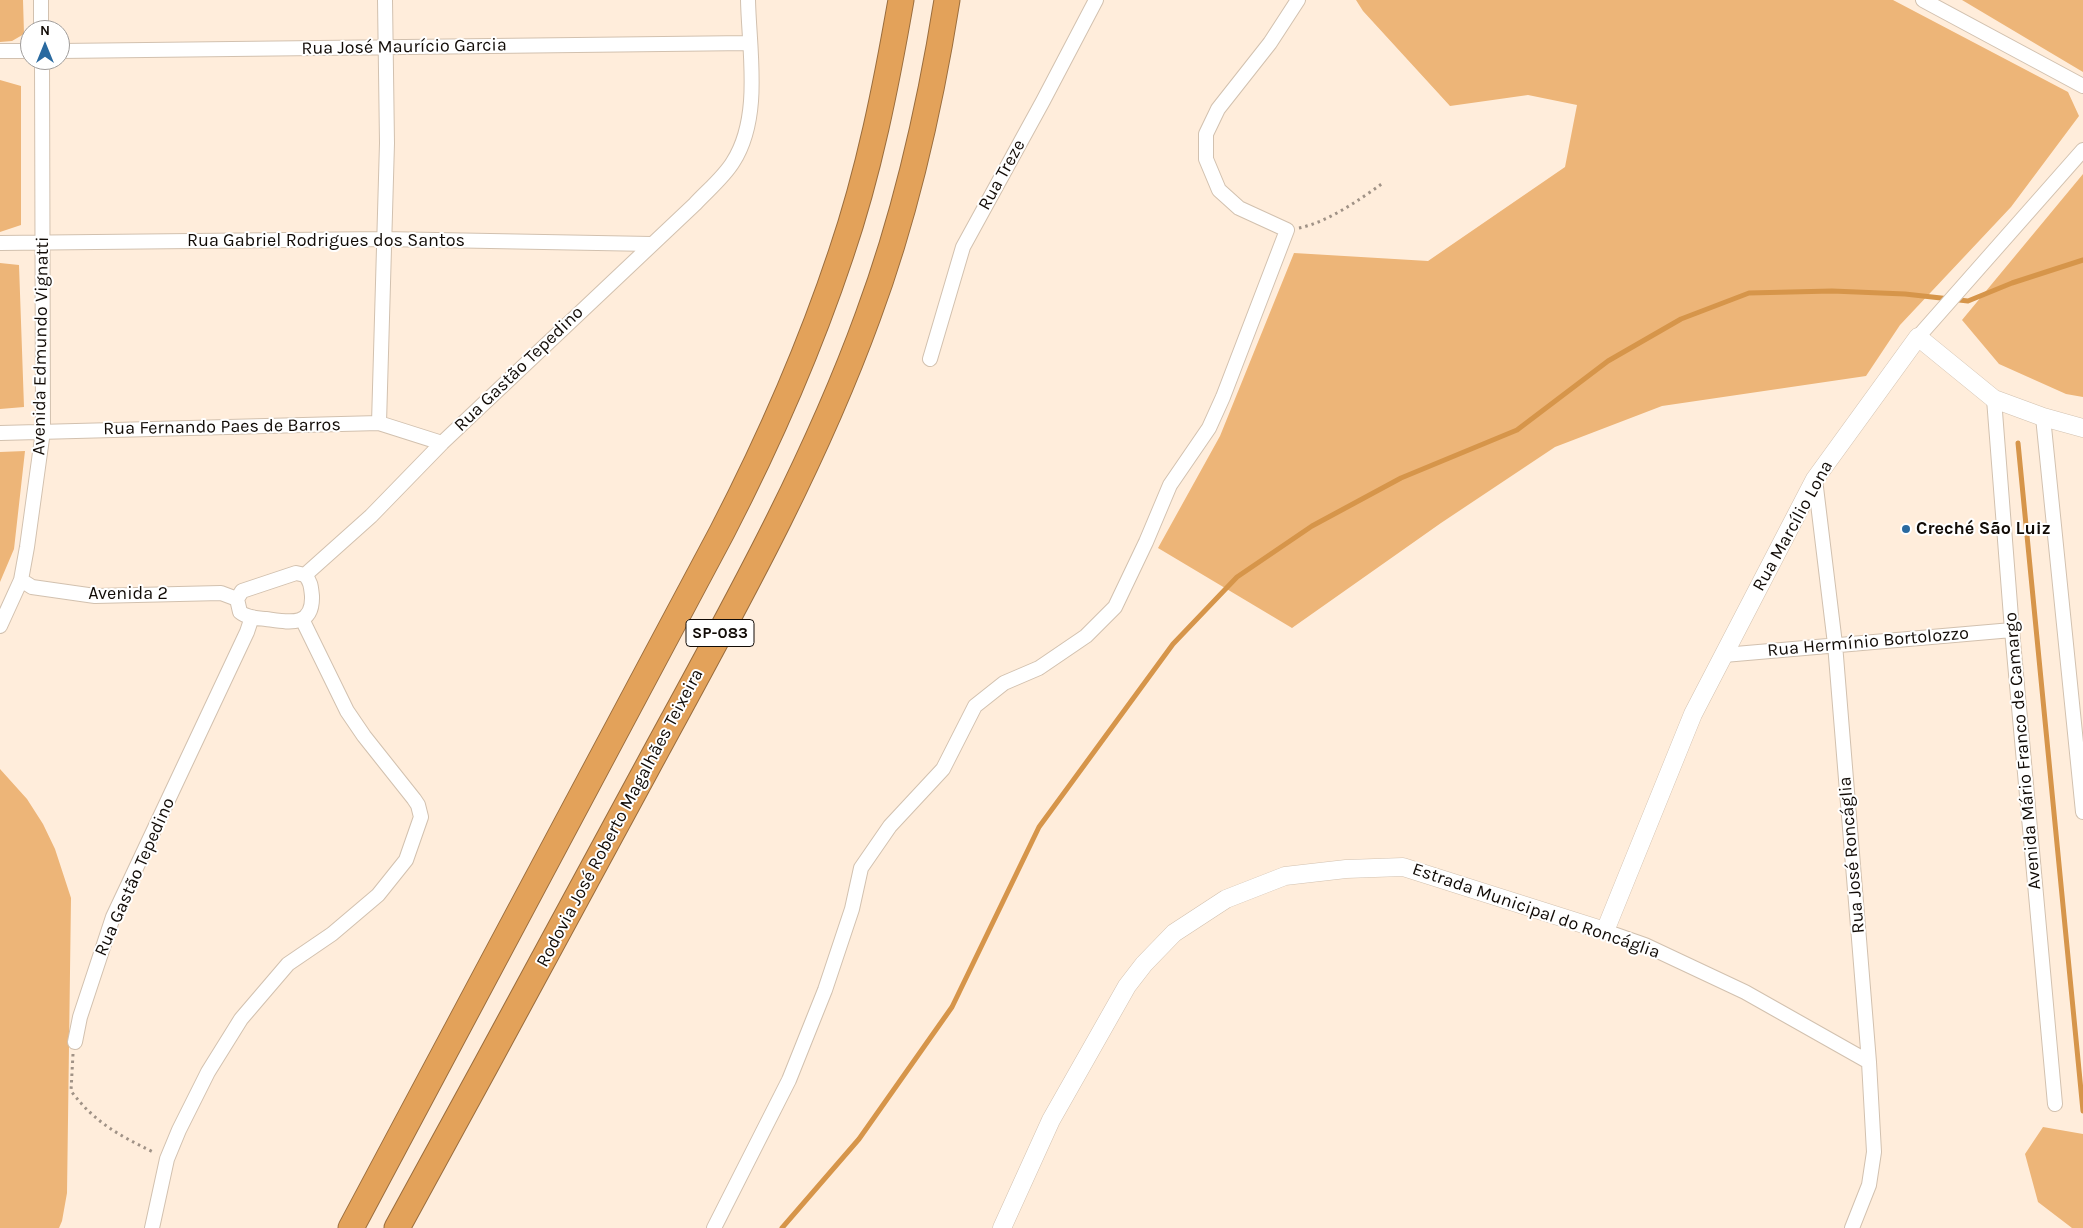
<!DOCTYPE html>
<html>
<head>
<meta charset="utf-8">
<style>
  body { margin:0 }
  #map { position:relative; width:2083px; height:1228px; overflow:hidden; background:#ffeddb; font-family:Karla,sans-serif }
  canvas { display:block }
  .north { position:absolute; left:20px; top:20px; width:50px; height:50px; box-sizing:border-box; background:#fff; border:1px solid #a09d9b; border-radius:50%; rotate:0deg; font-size:14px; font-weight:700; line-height:20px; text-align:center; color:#110b06 }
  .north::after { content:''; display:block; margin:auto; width:18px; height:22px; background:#2a6aa0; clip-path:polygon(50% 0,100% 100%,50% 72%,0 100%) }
</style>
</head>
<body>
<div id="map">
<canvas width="2083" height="1228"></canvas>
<div class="north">N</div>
</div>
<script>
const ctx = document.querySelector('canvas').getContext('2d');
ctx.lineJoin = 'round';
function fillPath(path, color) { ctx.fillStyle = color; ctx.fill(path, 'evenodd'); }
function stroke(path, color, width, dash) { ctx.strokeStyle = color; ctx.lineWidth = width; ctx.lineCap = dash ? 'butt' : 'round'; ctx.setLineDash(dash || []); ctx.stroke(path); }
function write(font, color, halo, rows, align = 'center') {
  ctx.font = font + ' Karla,sans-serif'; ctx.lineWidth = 4; ctx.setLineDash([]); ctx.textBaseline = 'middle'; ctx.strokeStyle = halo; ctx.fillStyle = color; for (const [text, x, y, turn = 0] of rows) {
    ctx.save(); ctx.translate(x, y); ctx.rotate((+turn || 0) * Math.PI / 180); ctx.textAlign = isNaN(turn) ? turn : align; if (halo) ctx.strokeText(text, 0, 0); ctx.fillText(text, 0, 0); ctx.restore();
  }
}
const green = new Path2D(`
  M0 0H23L24 34 12 41 0 42Z
  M1356 0H1893L2068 92 2079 116 2011 207 1900 325 1866 376 1662 406 1555 447 1441 523 1292 628 1158 548 1220 436 1294 253 1428 261 1565 167 1577 105 1528 95 1450 106 1363 11Z
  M1962 0H2083V72Z
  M0 80 21 86V225L0 232Z
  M2083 174V397L2066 394 1999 364 1962 320Z
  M0 263 19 265 24 407 0 409Z
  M25 451 14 549 0 582V452Z
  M0 769 27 799 43 824 55 849 71 898 67 1193 62 1221 59 1228H0Z
  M2043 1127 2083 1134V1228H2072L2038 1202 2025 1154Z`);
const stream = new Path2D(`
  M2018 443 2083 1111
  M782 1228 859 1139 952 1007 1039 827 1173 644 1237 577 1312 526 1401 478 1517 430 1608 361 1681 319 1749 293 1832 291 1905 294 1968 301 2012 283 2083 260`);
const path = new Path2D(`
  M1299 228C1328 222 1359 200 1383 183
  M73 1054 71 1091C95 1123 119 1135 153 1152`);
const minor = new Path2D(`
  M41 0V30
  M1923 0 2083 86
  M0 51H30
  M60 51 749 43
  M0 243 383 239 651 244
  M1918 337 2083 150
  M930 359 963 247 1043 101 1096 0
  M1994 399 2012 630 2055 1104
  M2043 417 2083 812
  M379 423 387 143 385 0
  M0 433 379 423 442 443
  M1815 479 1835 644 1869 1062 1874 1152 1869 1185 1852 1228
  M296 573 305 575C311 582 311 587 312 596 313 628 288 622 266 619 257 618 247 618 240 612L237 599 242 591Z
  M305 575 371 516 442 443 695 204C707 191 724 177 733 162 762 117 749 50 748 0
  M21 580 32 587 95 596 221 593 237 599
  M0 626 21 580 27 547 43 431 42 60
  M1724 655 2012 630
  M1605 931 1645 945 1745 992 1869 1062
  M75 1042 80 1017 113 917 247 632 252 617
  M152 1228 167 1159 179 1130 208 1072 241 1019 288 964 332 934 378 895 406 860 421 817 418 805 414 799 364 736 347 711 302 619
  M714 1228 789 1080 825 990 852 909 861 868 890 826 943 769 975 706 1004 683 1039 668 1086 636 1115 607 1146 542 1170 485 1209 428 1223 397 1287 230 1239 208 1219 190 1206 159V134L1218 109 1270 43 1298 0`);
const tertiary = new Path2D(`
  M1002 1228 1051 1120 1127 986 1144 964 1174 933 1226 899 1285 876 1346 869 1403 867 1605 931 1693 714 1815 479 1918 337 1994 399 2043 417 2083 428`);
const motorway = new Path2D(`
  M351 1228 722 532C768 443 809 350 841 254 869 172 886 86 901 0
  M397 1228C481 1075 564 922 647 768 726 622 811 473 868 316 906 214 930 107 947 0`);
const markers = [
  [1906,529,5,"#2a6aa0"]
];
const shields = [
  [720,633,68]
];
const shieldNames = [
  ["SP-083",720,633]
];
const streetNames = [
  ["Rua José Maurício Garcia",404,47,-1],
  ["Rua Treze",1002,175,-61],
  ["Rua Gabriel Rodrigues dos Santos",326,241],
  ["Avenida Edmundo Vignatti",41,346,-89],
  ["Rua Gastão Tepedino",519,369,-44],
  ["Rua Fernando Paes de Barros",222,427,-1],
  ["Rua Marcílio Lona",1793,526,-61],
  ["Avenida 2",128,594],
  ["Rua Hermínio Bortolozzo",1868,642,-5],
  ["Avenida Mário Franco de Camargo",2023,751,-95],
  ["Rodovia José Roberto Magalhães Teixeira",620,818,-62],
  ["Rua José Roncáglia",1852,855,-95],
  ["Rua Gastão Tepedino",135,877,-66],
  ["Estrada Municipal do Roncáglia",1536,911,19]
];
const poiNames = [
  ["Creché São Luiz",1916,529]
];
fillPath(green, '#edb578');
stroke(stream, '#d6954a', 5);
stroke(minor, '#d2c1af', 16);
stroke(tertiary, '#d2c1af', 19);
stroke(motorway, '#9a6d3d', 27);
stroke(path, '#a09286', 3, [2.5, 4]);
stroke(minor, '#fff', 14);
stroke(tertiary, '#fff', 18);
stroke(motorway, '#e3a25a', 25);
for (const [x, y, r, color] of markers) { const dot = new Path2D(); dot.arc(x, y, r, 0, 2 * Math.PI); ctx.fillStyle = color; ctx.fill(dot); stroke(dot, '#fff', 2); }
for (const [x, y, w] of shields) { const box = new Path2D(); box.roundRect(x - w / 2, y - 13.5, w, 27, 4); ctx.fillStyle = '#fff'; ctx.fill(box); stroke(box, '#110b06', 1); }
write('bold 16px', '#110b06', null, shieldNames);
write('18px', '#110b06', '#fff', streetNames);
write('bold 18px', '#110b06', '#fff', poiNames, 'left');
</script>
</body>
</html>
